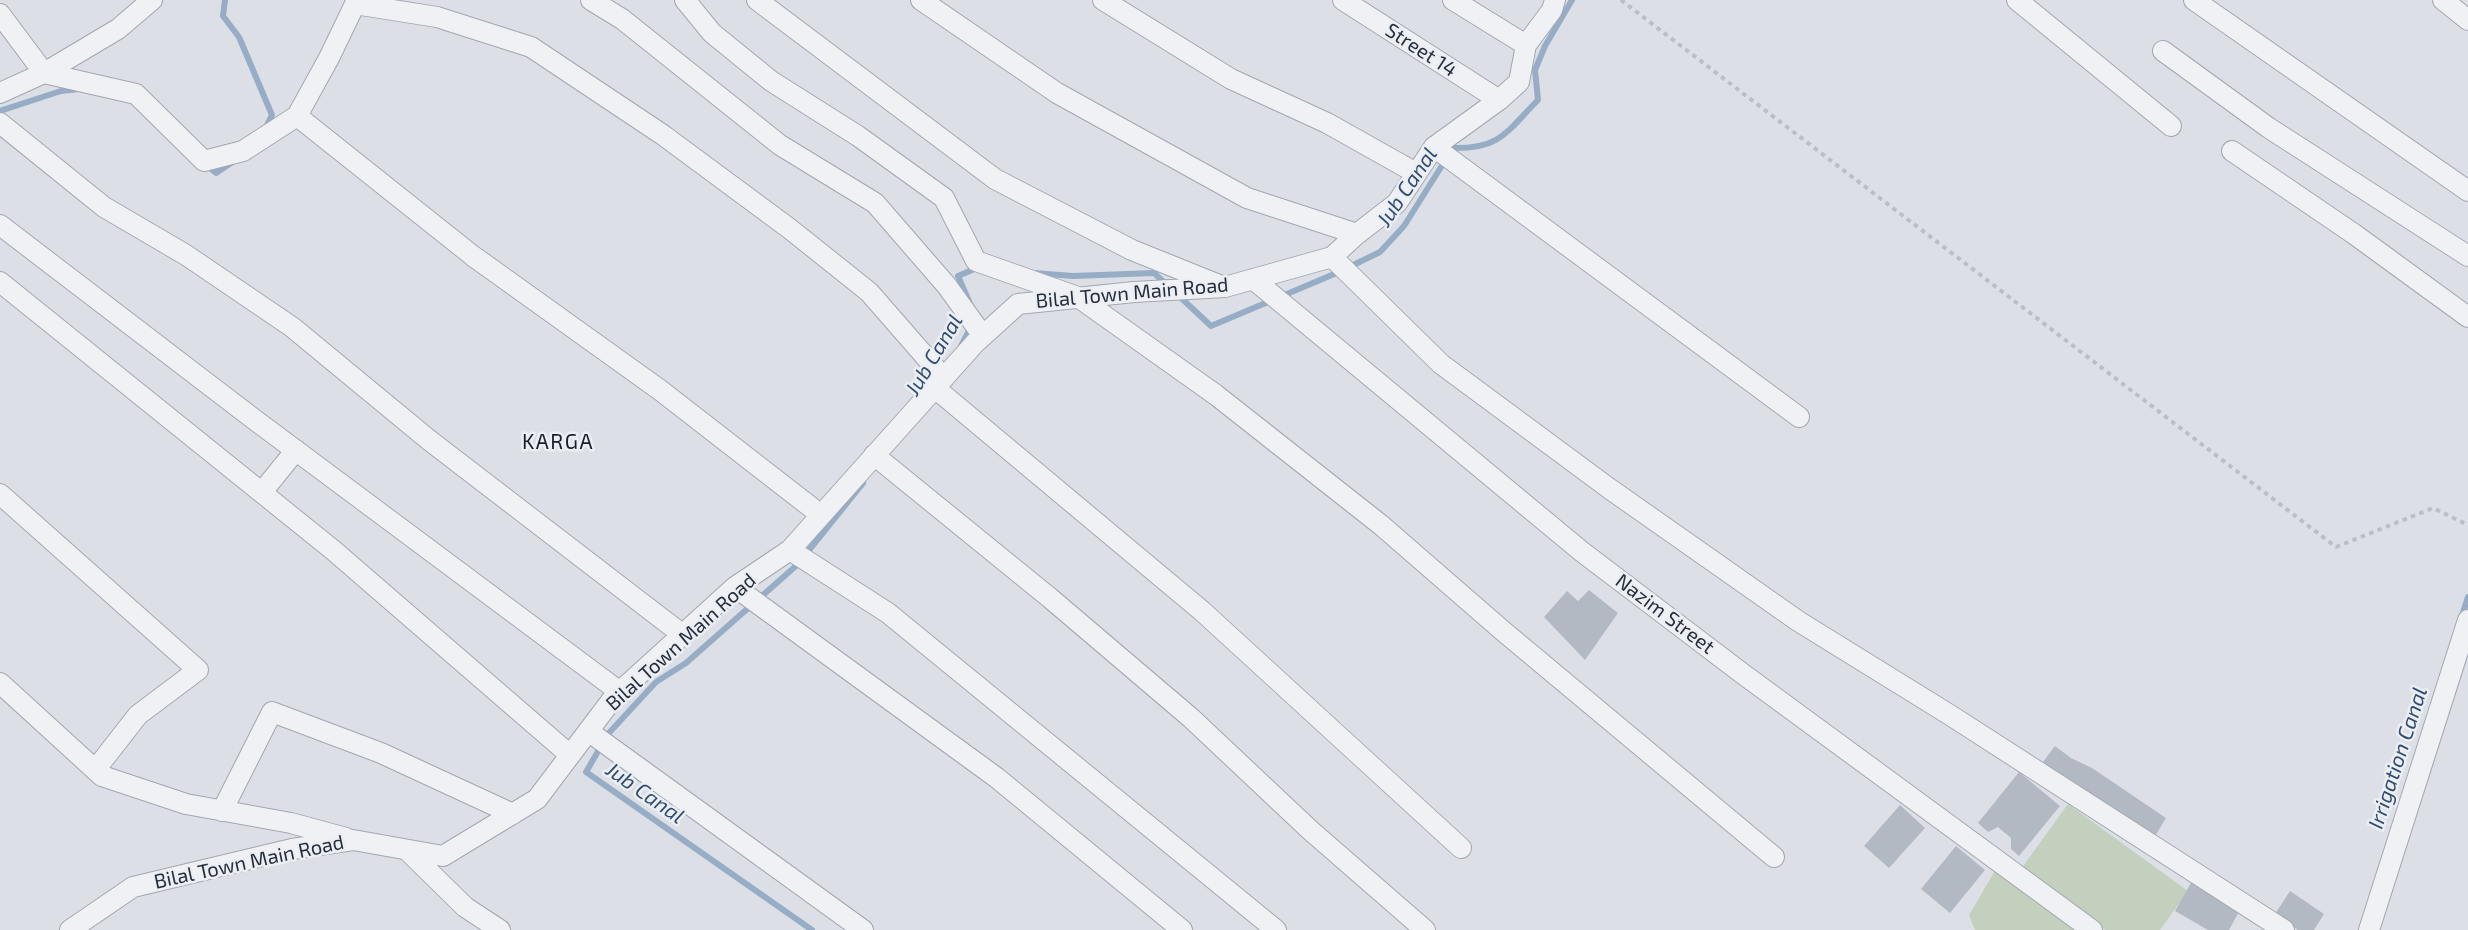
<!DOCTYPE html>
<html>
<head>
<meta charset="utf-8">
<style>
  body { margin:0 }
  canvas { display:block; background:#dce0e6 }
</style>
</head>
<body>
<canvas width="2468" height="930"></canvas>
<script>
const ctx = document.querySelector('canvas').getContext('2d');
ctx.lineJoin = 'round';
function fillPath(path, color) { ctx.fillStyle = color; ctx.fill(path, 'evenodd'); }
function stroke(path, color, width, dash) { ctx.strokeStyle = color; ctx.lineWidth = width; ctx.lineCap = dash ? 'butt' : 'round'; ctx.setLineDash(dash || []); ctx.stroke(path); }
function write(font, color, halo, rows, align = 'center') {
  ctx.font = font + ' "Exo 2",sans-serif'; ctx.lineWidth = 5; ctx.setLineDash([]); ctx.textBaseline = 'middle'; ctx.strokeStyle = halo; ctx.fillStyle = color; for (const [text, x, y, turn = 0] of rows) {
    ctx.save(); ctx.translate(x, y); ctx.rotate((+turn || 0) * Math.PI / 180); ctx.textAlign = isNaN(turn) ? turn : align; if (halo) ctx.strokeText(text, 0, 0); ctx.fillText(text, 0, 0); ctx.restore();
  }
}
const green = new Path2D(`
  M2068 804 2188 891 2160 930H2105L2021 869Z
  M1996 869 2079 930H1975L1969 915Z`);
const stream = new Path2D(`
  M225 0 223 16 239 37 272 115 265 129
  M0 111 61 91 79 89
  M206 165 216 173 234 161
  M1034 273 1073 276 1154 273 1168 286
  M1178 295 1211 326 1339 272 1380 252 1404 226 1453 148C1501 149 1507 131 1538 100L1535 70 1545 46 1572 0
  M971 306 958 276 979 267
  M960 348 972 325
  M2461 619 2468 597
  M812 930 586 772 608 734 656 682 686 663 797 565 863 483`);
const building = new Path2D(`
  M1589 590 1618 613 1585 660 1544 617 1567 591 1578 601Z
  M2055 746 2071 758 2092 768 2166 818 2152 841 2039 767Z
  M2019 772 2060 806 2019 856 2011 849V838L1998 827 1988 832 1978 823Z
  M1900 805 1925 828 1889 868 1864 846Z
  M1956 846 1985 870 1950 913 1921 889Z
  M2192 881 2241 908 2229 930H2208L2175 911Z
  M2290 891 2324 914 2314 930H2298L2275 914Z`);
const path = new Path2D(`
  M1621 0 2336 547 2433 508 2468 525`);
const minor = new Path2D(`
  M591 0 622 19 780 145 875 203 947 286 983 336
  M685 0 712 33 771 81 858 136 944 198 976 261 1078 297 1216 395 1381 525 1503 631 1774 857
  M757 0 995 179 1132 250 1219 285
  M921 0 1057 93 1247 198 1357 234
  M1103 0 1231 79 1327 123 1416 173
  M1343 0 1499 100
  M1453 0 1526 45
  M2017 0 2171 126
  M2194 0 2468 191
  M2443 0 2468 20
  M0 14 44 73 118 29 152 0
  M2163 51 2269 128 2468 256
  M0 93 44 73 136 94 204 161 243 151 297 116 473 256 660 390 821 515
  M297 116 329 58 355 4 437 17 531 47 663 135 790 229 869 292 944 378
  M0 123 104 207 186 255 292 327 429 440 683 635
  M1434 147 1799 417
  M2232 151 2354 234 2468 317
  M0 225 255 420 620 692
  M1332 257 1441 364 1610 489 1798 621 1950 715 2284 930
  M1253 279 1581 551 1743 674 2092 930
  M0 282 333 550 570 755
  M935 388 1202 611 1461 848
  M874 455 1050 598 1191 718 1310 830 1425 930
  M262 492 296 450
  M0 494 198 670 138 715 95 770
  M790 550 888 613 1276 930
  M735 587 997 778 1182 930
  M0 683 102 776 186 804 291 823 346 838
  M588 731 863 930
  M222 811 272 712 381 753 513 814
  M407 850 465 907 500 930
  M70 930 133 887 292 849 353 840 443 856 537 799 614 697 735 587 790 550 975 343 1018 304 1134 292 1225 287 1332 257 1357 234 1397 203 1434 147 1499 100 1519 82 1526 45 1552 10 1555 0
  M2369 930 2468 620`);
const streetNames = [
  ["Street 14",1421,50,33],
  ["Bilal Town Main Road",1132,293,-5],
  ["Nazim Street",1665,614,37],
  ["Bilal Town Main Road",681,642,-42],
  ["Bilal Town Main Road",249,862,-12]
];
const waterNames = [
  ["Jub Canal",1407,187,-56],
  ["Jub Canal",934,355,-59],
  ["Irrigation Canal",2398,758,-72],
  ["Jub Canal",645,793,35]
];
const neighbourhoodNames = [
  ["KARGA",558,442]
];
fillPath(green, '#c2d0bd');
stroke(stream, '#97adc6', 6);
fillPath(building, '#b3b9c3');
stroke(minor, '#a2a7b0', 22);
stroke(path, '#bbbec5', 4, [4.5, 4.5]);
stroke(minor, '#eff1f5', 20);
write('20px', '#262e3c', '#ebeff4', streetNames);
write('italic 21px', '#314c6f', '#ebeff4', waterNames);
ctx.letterSpacing = '1.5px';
write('21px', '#191f2c', '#ebeff4', neighbourhoodNames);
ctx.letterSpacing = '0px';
</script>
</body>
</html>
